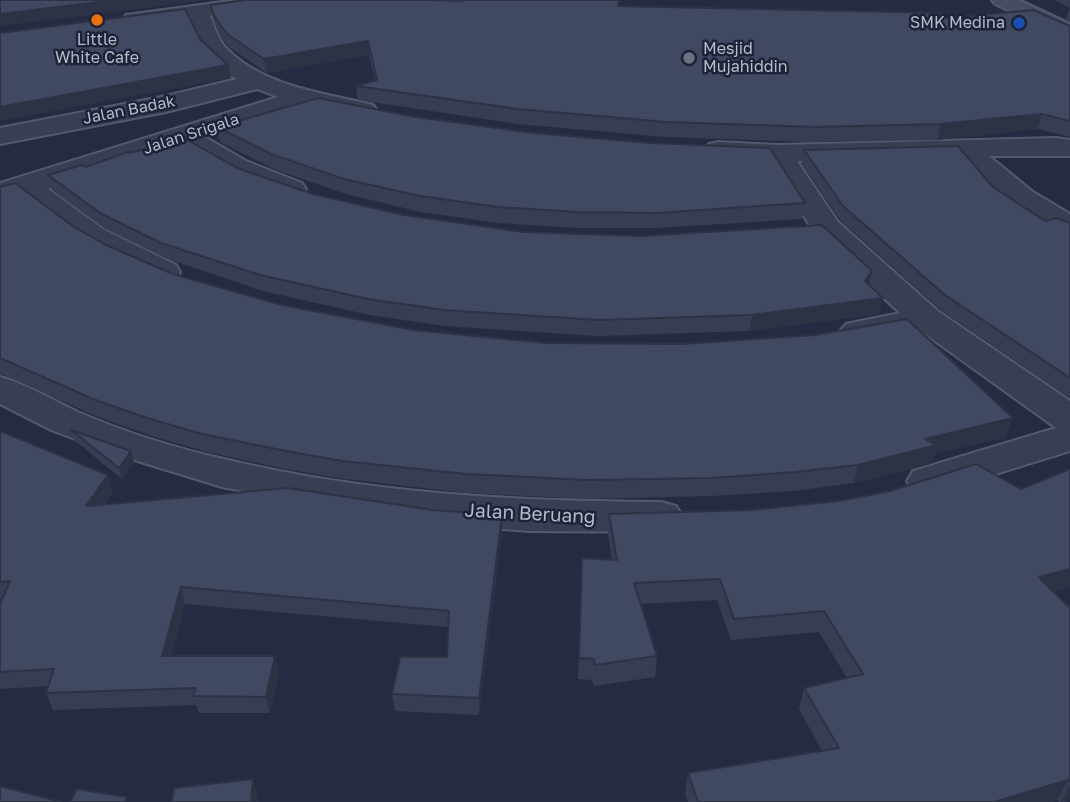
<!DOCTYPE html>
<html>
<head>
<meta charset="utf-8">
<style>
  body { margin:0 }
  canvas { display:block; background:#252b42 }
</style>
</head>
<body>
<canvas width="1070" height="802"></canvas>
<script>
const ctx = document.querySelector('canvas').getContext('2d');
ctx.lineJoin = 'round';
function stroke(path, color, width, dash) { ctx.strokeStyle = color; ctx.lineWidth = width; ctx.lineCap = dash ? 'butt' : 'round'; ctx.setLineDash(dash || []); ctx.stroke(path); }
function fillPath(path, color) { ctx.fillStyle = color; ctx.fill(path, 'evenodd'); }
function write(font, color, halo, rows, align = 'center') {
  ctx.font = font + ' "Golos Text",sans-serif'; ctx.lineWidth = 5; ctx.setLineDash([]); ctx.textBaseline = 'middle'; ctx.strokeStyle = halo; ctx.fillStyle = color; for (const [text, x, y, turn = 0] of rows) {
    ctx.save(); ctx.translate(x, y); ctx.rotate((+turn || 0) * Math.PI / 180); ctx.textAlign = isNaN(turn) ? turn : align; if (halo) ctx.strokeText(text, 0, 0); ctx.fillText(text, 0, 0); ctx.restore();
  }
}
const minor = new Path2D(`
  M198 6 205 8C215 21 215 38 228 50 265 87 325 93 373 105L377 110 373 115 364 118 305 104 205 137 246 161 302 183 306 189 302 195 292 198 226 173 181 145 48 189 103 229 176 265 180 272 176 279C135 289 52 222 21 196L0 201V183L278 97 257 89 166 112 0 144V128L166 96 237 79C210 65 196 41 188 12L191 8Z
  M1056 138 1070 140V156H989L1033 192 1070 214V236C1030 226 988 183 957 157L797 161 838 222 939 312 1070 401V451L928 495 913 491 907 481 913 471 1056 428 921 331 858 342 846 338 840 331 846 324 900 313 816 235 769 161 709 156 705 150 709 144 719 142 778 145Z
  M0 377C27 384 52 400 78 412 124 432 175 448 224 459 369 494 513 501 661 502L676 506 683 517 676 528 661 532 529 531 401 521 222 487 118 455 51 430 0 404Z`);
const tertiary = new Path2D(`
  M237 0H293L290 4 283 6 134 26 126 25 123 20 126 15 134 14Z`);
const secondary = new Path2D(`
  M992 0H1019L1070 24V39L995 4Z`);
const wall = new Path2D(`
  M1055 0H1070V22L1066 19 1070 8Z
  M210 5 618 6 947 18 1070 26V137L1037 129 937 140 812 142 665 137 518 124 358 100 356 86 375 80 369 55 267 73 229 47 218 32 213 18Z
  M217 127 805 203 802 219 655 228H577L498 223 421 212 346 194 274 169 220 142Z
  M804 150 993 187 1045 221 1070 223V398L941 310 840 220 802 164Z
  M130 153 237 168 313 194 404 215 523 232 872 271 869 285 879 314 749 331 597 336 445 326 370 315 263 291 165 258 104 228 52 190 48 175 85 167Z
  M0 187 106 245 173 274 282 305 414 330 1006 437 934 454 931 464 854 483 793 491 711 496 589 499 467 493 345 479 285 469 207 452 152 436 98 417 11 378 1 374 0 375Z
  M71 430 131 451 134 462 122 479 74 440Z
  M0 431 113 492 104 505 502 532 479 715 395 711 392 694 447 657 448 627 185 604 171 656H275L279 673 270 713H199L196 705 53 710 46 693 48 686 0 689V604L2 599H0Z
  M1070 469V588L1054 592 1070 608V800L1064 802H1059L1057 800 1052 802H688L685 793 688 773 822 751 799 709 804 688 847 678 819 632 731 640 717 600 640 604 657 656 655 677 594 686 592 680 578 679 582 558 612 560 608 535 609 514 751 510 1021 489Z`);
const shadedWall = new Path2D(`
  M116 0H202L194 2 0 26V14Z
  M368 41 369 55 267 73 264 59Z
  M228 65 231 78 0 121V107Z
  M1042 114 1037 129 937 140 941 124Z
  M872 271 869 287 865 281Z
  M883 298 879 314 749 331 752 315Z
  M1013 418 1006 437 934 454 931 464 854 483 858 465 925 439Z
  M131 451 134 462 122 479 119 468Z
  M108 475 113 492 91 523 86 506Z
  M502 515V532L479 715V698Z
  M1070 569V588L1030 598 1039 577Z
  M181 587 185 604 167 673 162 656Z
  M275 656 279 673 270 713 266 697Z
  M253 779 259 799V802H251Z
  M1068 780 1057 800 1052 802H994Z
  M1070 785V800L1061 802Z`);
const building = new Path2D(`
  M0 0H116L0 14Z
  M246 0H427L463 1V0H619L618 6 942 13 947 18 1033 10 1070 26V121L1042 114 941 124 815 127 666 122 518 109 356 86 377 80 368 41 264 59 227 34 216 19 210 5Z
  M185 9 200 39 228 65 0 107V33Z
  M318 98 416 117 534 133 652 143 770 148 805 203 657 213 577 212 498 207 420 196 344 179 271 154 217 127Z
  M184 138 237 168 313 194 404 215 523 232 642 236 822 225 872 271 865 281 883 298 752 315 598 320 444 310 368 299 260 275 161 243 100 213 48 175 82 165 85 167 128 152 130 153Z
  M958 146 993 187 1045 221 1057 218 1070 223V378L945 295 843 206 804 150Z
  M15 183 74 227 106 245 173 274 282 305 414 330 547 343 681 344 815 335 907 319 1013 418 925 439 937 445 858 465 796 472 713 478 589 480 466 474 342 461 281 450 202 434 147 418 93 399 0 358V187Z
  M71 430 131 451 119 468Z
  M0 431 108 475 86 506 288 488 433 510 502 515 479 698 392 694 400 657H447L449 611 181 587 162 656H275L266 697 193 696 196 688 46 693 54 669 0 672V604L10 581 0 582Z
  M976 464 1021 489 1070 469V569L1039 577 1070 608V782L1068 780 994 802H698L688 773 839 748 804 688 863 674 824 611 734 619 720 579 634 583 657 656 595 665 594 659 579 658 582 558 617 560 609 514 751 510 838 501 890 491Z
  M253 779 251 802H172L174 788Z
  M0 786 61 802H0Z
  M77 789 127 797 125 802H70Z`);
const markers = [
  [97,20,7,"#e8710a"],
  [1019,23,7,"#1a4fb4"],
  [689,58,7,"#6b7280"]
];
const farPoinames = [
  ["SMK Medina",1005,23],
  ["Little",97,40,"center"],
  ["White Cafe",97,58,"center"],
  ["Mesjid",703,49,"left"],
  ["Mujahiddin",703,67,"left"]
];
const farStreetnames = [
  ["Jalan Badak",129,110,-11],
  ["Jalan Srigala",191,134,-18]
];
const streetNames = [
  ["Jalan Beruang",530,514,3]
];
stroke(minor, '#54596c', 4);
stroke(tertiary, '#54596c', 4);
stroke(secondary, '#54596c', 4);
fillPath(minor, '#393e52');
fillPath(tertiary, '#393e52');
fillPath(secondary, '#474c65');
fillPath(wall, '#373e54');
fillPath(shadedWall, '#2d3245');
fillPath(building, '#404862');
stroke(building, '#2d3245', 2);
for (const [x, y, r, color] of markers) { const dot = new Path2D(); dot.arc(x, y, r, 0, 2 * Math.PI); ctx.fillStyle = color; ctx.fill(dot); stroke(dot, '#1e2337', 2.5); }
write('16px', '#b6bacc', '#1e2337', farPoinames, 'right');
write('16px', '#b6bacc', '#1e2337', farStreetnames);
write('19px', '#b6bacc', '#1e2337', streetNames);
</script>
</body>
</html>
